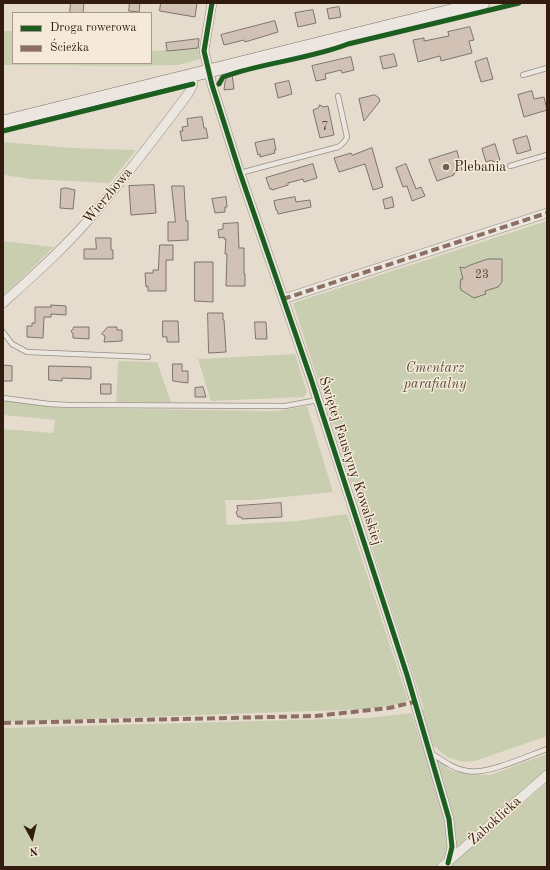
<!DOCTYPE html>
<html>
<head>
<meta charset="utf-8">
<style>
  body { margin:0 }
  #map { position:relative; width:550px; height:870px; overflow:hidden; background:#e5dcce; font-family:"Old Standard TT",serif }
  canvas { display:block }
  .frame { position:absolute; inset:0; border:4px solid #321c10; pointer-events:none }
  .legend { position:absolute; left:12px; top:12px; width:140px; height:52px; box-sizing:border-box; background:#f5ead9; border:1px solid #a79889; margin:0; padding:5px 7px; list-style:none; font-size:12px; color:#321c10 }
  .legend li { display:flex; align-items:center; gap:8px; height:20px }
  .legend b { width:20px; border:1px solid #a79889 }
  .north { position:absolute; left:12px; top:818px; width:40px; height:40px; -webkit-text-stroke:3px #f5ead9; paint-order:stroke; rotate:172deg; font-size:11px; font-weight:700; line-height:16px; text-align:center; color:#321c10 }
  .north::after { content:''; display:block; margin:auto; width:14px; height:18px; background:#321c10; clip-path:polygon(50% 0,100% 100%,50% 72%,0 100%) }
</style>
</head>
<body>
<div id="map">
<canvas width="550" height="870"></canvas>
<div class="frame"></div>
<ul class="legend">
<li><b style="height:5px;background:#1b5e20"></b>Droga rowerowa</li>
<li><b style="height:5px;background:#8d6e63"></b>Ścieżka</li>
</ul>
<div class="north">N</div>
</div>
<script>
const ctx = document.querySelector('canvas').getContext('2d');
ctx.lineJoin = 'round';
function fillPath(path, color) { ctx.fillStyle = color; ctx.fill(path, 'evenodd'); }
function stroke(path, color, width, dash) { ctx.strokeStyle = color; ctx.lineWidth = width; ctx.lineCap = dash ? 'butt' : 'round'; ctx.setLineDash(dash || []); ctx.stroke(path); }
function write(font, color, halo, rows, align = 'center') {
  ctx.font = font + ' "Old Standard TT",serif'; ctx.lineWidth = 3; ctx.setLineDash([]); ctx.textBaseline = 'middle'; ctx.strokeStyle = halo; ctx.fillStyle = color; for (const [text, x, y, turn = 0] of rows) {
    ctx.save(); ctx.translate(x, y); ctx.rotate((+turn || 0) * Math.PI / 180); ctx.textAlign = isNaN(turn) ? turn : align; if (halo) ctx.strokeText(text, 0, 0); ctx.fillText(text, 0, 0); ctx.restore();
  }
}
const green = new Path2D(`
  M3 31H13V63H151V51L198 48 200 59 179 65 129 66 3 65Z
  M3 142 72 148 136 150 110 183 31 179 3 175Z
  M547 221V736L475 761 463 762 447 757 430 743 419 711 424 709 293 303Z
  M3 241 54 247 3 296Z
  M295 354 307 392 304 397 211 401 198 359Z
  M118 361 157 362 171 402H116Z
  M3 400 61 408 276 411 307 406 333 492 255 500H225L227 525 296 521 347 514 408 700 399 704 369 709 3 722V429L53 433 55 420 3 415Z
  M412 713 419 737 427 755 447 818 448 851 438 867H3V728L367 718Z
  M547 754V772L451 857 454 842 431 756 450 770 467 774 490 775Z
  M547 782V867H446L527 800Z`);
const building = new Path2D(`
  M71 3H84L83 13H70Z
  M130 3H140L139 12 129 11Z
  M161 3H197L195 17 160 11Z
  M339 7 341 17 329 19 327 9Z
  M313 10 316 23 298 27 295 13Z
  M275 21 278 32 245 42 244 40 224 45 221 35Z
  M470 27 474 40 469 41 472 53 441 61 440 56 418 62 413 40 424 38V41L449 36 448 32Z
  M199 39 198 48 167 51 166 43Z
  M394 54 397 66 383 69 380 57Z
  M351 57 354 70 342 73 341 70 325 74 326 79 316 81 312 66Z
  M487 58 493 79 481 82 475 62Z
  M229 74H232L234 89 224 90 225 82Z
  M289 81 292 94 278 98 275 84Z
  M532 91 534 99 544 97 547 110 524 117 518 95Z
  M375 95 379 98 380 101 364 121 359 99Z
  M320 105 323 107 328 106 334 135 320 138 313 110 318 108Z
  M202 117 204 128H206L208 138 182 141 180 131H183L182 127 188 126 187 119Z
  M527 136 531 150 517 154 513 140Z
  M274 139 276 150H274L275 153 260 157V154L258 155 255 143Z
  M495 144 500 160 493 162 492 160 486 162 482 149Z
  M372 148 383 187 373 190 365 164 339 172 334 158 351 153 352 155Z
  M457 151 462 170 454 173V175L437 181 429 160Z
  M313 164 317 178 304 182 303 179 288 183V185L272 190V189H270L266 178Z
  M406 164 416 189 421 187 425 196 412 201 407 186 403 187 396 168Z
  M154 185 156 213 131 215 129 186Z
  M172 186H184L186 221H188V240L168 241V222H175Z
  M66 188 75 190 73 209 60 208 61 189Z
  M226 197 227 207H225V212L215 213 212 199Z
  M295 197 296 202 310 200 311 207 278 214 277 210H276L274 201Z
  M392 197 394 207 385 209 383 200Z
  M238 223 239 248H244V274H245V286H226L227 254H225L226 239H224V237L219 238 218 230 223 229V224Z
  M96 238H111V250H113V259H84V249H96Z
  M160 245H173V260H166V291H148V286L146 287 145 273H153V270H158Z
  M488 259H502V282L498 287 485 291 486 294 474 298 461 290 460 286 461 279H463L460 267 465 268 468 266Z
  M195 262H213V302L195 301Z
  M51 305 66 306V315L51 314V317H44L43 338 27 337V326H32V323H35V307H51Z
  M208 313H223V320H224L226 352 209 353Z
  M163 321H178L179 342H167V337H163Z
  M255 322H266L267 339H256Z
  M74 327H89V339L73 338V334L71 331 73 329Z
  M108 327H117V330H122V341L104 342 105 336 102 334Z
  M173 364H182V371H188V383L173 381Z
  M4 365 12 366V381H3Z
  M49 366 91 367V379L62 378V381L49 380Z
  M101 384H111V394H101Z
  M203 387 206 397H195V388Z
  M281 503 282 517 242 519 241 517H238L236 512 238 510 237 506Z`);
const service = new Path2D(`
  M523 75 547 68
  M510 166 547 155
  M240 173 338 147C343 144 345 142 347 137L338 96
  M3 332 12 344 27 352 148 357
  M3 398 49 404 70 405 285 406 318 400
  M431 753C442 760 453 769 467 771 488 775 527 756 547 749`);
const minor = new Path2D(`
  M212 3 204 51 212 85 240 173 311 379 407 675 449 819 452 847 448 863
  M283 299 547 213
  M3 303C35 274 68 245 96 211 128 174 158 134 188 94L193 84 191 75
  M442 867 547 775`);
const secondary = new Path2D(`
  M3 122 483 3`);
const quiet = new Path2D(`
  M283 299 547 213
  M3 723 315 716 389 708 414 702`);
const cycleway = new Path2D(`
  M212 3 204 51 212 85 240 173 311 379 407 675 449 819 452 847 448 863
  M219 84 223 77C264 62 307 60 348 44L519 3
  M3 131 193 84`);
const markers = [
  [446,167,4,"#715f52"]
];
const numberNames = [
  ["7",325,127],
  ["23",482,275]
];
const poiNames = [
  ["Plebania",454,167]
];
const streetNames = [
  ["Wierzbowa",108,196,-50],
  ["Świętej Faustyny Kowalskiej",350,461,72],
  ["Żaboklicka",495,821,-42]
];
const parkNames = [
  ["Cmentarz",435,368],
  ["parafialny",435,384]
];
fillPath(green, '#caceb0');
fillPath(building, '#d2c2b5');
stroke(building, '#7c746c', 1);
stroke(service, '#968e85', 6);
stroke(minor, '#968e85', 10);
stroke(secondary, '#7c746c', 14);
stroke(service, '#ebe6df', 4.5);
stroke(minor, '#ebe6df', 9);
stroke(secondary, '#ebe6df', 13);
stroke(quiet, '#8d6e63', 4, [8, 4]);
stroke(cycleway, '#1b5e20', 5);
for (const [x, y, r, color] of markers) { const dot = new Path2D(); dot.arc(x, y, r, 0, 2 * Math.PI); ctx.fillStyle = color; ctx.fill(dot); stroke(dot, '#f5ead9', 1.5); }
write('12px', '#5a4639', null, numberNames);
write('14px', '#321c10', '#f5ead9', poiNames, 'left');
write('14px', '#321c10', '#f5ead9', streetNames);
write('italic 14px', '#594e39', '#f5ead9', parkNames);
</script>
</body>
</html>
